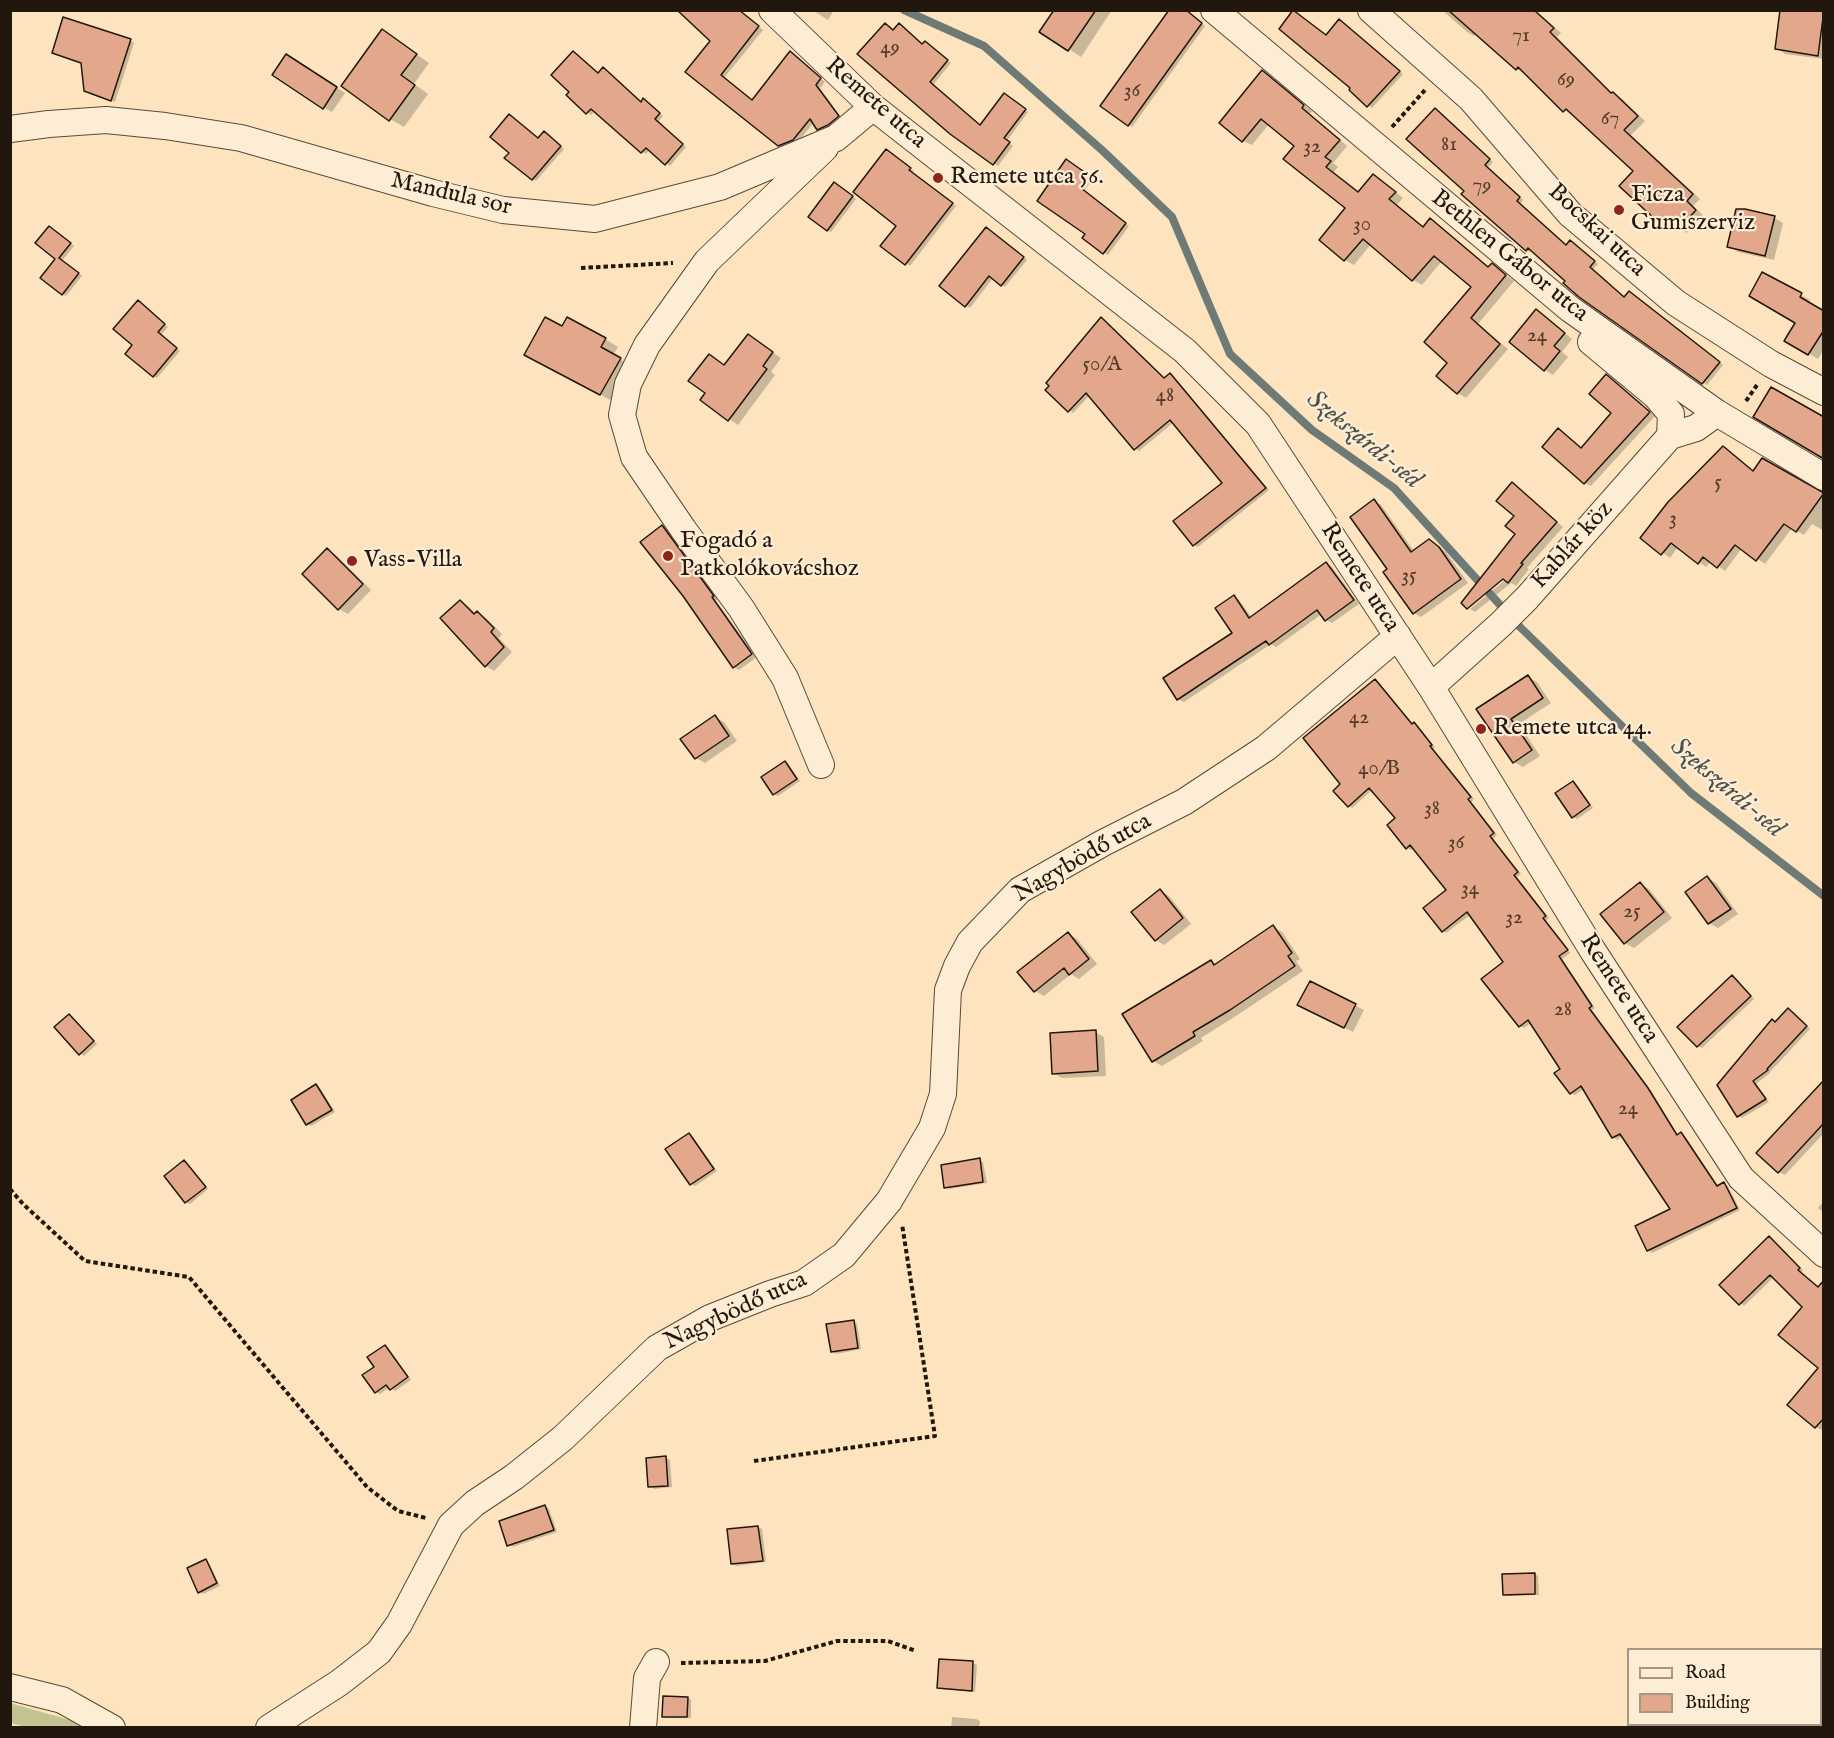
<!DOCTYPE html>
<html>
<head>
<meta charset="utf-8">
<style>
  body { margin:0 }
  #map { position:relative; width:1834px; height:1738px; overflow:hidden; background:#fde4bf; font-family:"IM FELL English",serif }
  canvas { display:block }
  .frame { position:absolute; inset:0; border:12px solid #21170c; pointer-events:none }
  .legend { position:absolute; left:1627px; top:1648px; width:195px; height:78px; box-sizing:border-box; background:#feedd5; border:2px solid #a69785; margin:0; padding:8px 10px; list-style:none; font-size:18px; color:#21170c }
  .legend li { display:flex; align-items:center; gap:12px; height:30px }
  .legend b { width:30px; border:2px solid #a69785 }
</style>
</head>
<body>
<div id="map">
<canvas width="1834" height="1738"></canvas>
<div class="frame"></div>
<ul class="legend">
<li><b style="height:8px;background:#feedd5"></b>Road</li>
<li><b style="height:16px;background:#e3a88c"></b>Building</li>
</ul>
</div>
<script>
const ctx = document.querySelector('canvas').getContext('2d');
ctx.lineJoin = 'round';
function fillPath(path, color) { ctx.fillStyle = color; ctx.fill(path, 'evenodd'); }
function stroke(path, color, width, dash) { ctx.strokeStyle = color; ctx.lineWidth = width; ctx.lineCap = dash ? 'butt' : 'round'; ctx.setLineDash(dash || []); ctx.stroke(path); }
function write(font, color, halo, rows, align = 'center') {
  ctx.font = font + ' "IM FELL English",serif'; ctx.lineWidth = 4.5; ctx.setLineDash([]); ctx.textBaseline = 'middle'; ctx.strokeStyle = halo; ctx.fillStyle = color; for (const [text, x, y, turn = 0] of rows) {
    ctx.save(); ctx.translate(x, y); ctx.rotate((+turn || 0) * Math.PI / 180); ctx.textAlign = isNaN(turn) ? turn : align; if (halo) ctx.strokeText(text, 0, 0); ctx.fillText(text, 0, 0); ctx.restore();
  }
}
const green = new Path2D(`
  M10 1703 94 1727H26L11 1723Z`);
const shadow = new Path2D(`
  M738 10 763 30 724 78 753 101 795 56 825 82 820 88 842 119 823 131 818 128 814 122 798 142 784 148 687 72Z
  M812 10H834L828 20Z
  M1051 10H1112L1081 57 1042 31 1054 13Z
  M1184 10 1205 26 1132 127 1129 125Z
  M1442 10H1535L1561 33 1557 37 1614 95 1621 98 1645 121 1631 135 1700 199 1693 206 1703 215 1686 233 1672 222 1668 226 1660 222 1621 185 1635 171 1573 113 1572 115 1564 110 1525 72 1524 74 1517 69 1476 34 1474 36 1467 32Z
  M1824 10V59L1785 54 1776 48Z
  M1343 23 1403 74 1372 108 1368 105 1327 37Z
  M383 31 429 63 414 84 428 94 404 127 390 119Z
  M894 31 923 45H929L951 63 933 85 981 126 1008 97 1028 112 1007 141 1013 146 998 166 951 133Z
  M130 40 134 43 115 102 89 92 82 64 57 55Z
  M295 61 345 93 332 112 323 107Z
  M1263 72 1271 77 1312 111 1310 114 1347 146 1333 163 1338 167 1334 172 1360 192 1374 176 1382 181 1403 198 1397 205 1424 227 1439 225 1490 268 1492 265 1514 281 1478 324 1508 349 1466 398 1458 393 1449 362 1473 287 1442 261 1422 285 1413 280 1371 244 1354 265 1345 260 1321 240 1347 207 1296 146 1269 124 1252 145 1243 141Z
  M568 95 648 102 663 116 658 122 686 147 670 166 650 149 646 154 642 152 595 111 591 115Z
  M1439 112 1493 162 1488 167 1523 200 1520 204 1567 246 1574 244 1598 264 1592 270 1625 298 1633 296 1723 365 1707 385 1580 296 1567 280 1532 249 1530 252 1526 250 1466 191Z
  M548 135 564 149 536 181 533 179 539 139Z
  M891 154 914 171 912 173 956 206 910 266 882 245 898 225Z
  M1070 163 1093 179 1084 191 1129 226 1108 255 1104 253Z
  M838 186 856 199 831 232 827 230Z
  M1774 218 1783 223 1774 260 1738 252 1729 246Z
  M53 230 74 246 62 261 82 276 66 296 63 294Z
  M991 231 1027 260 1005 287 993 278 970 308 966 305Z
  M1763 274 1810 300 1808 303 1824 312V349L1818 359 1786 340 1797 322Z
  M142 305 168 327 161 335 180 351 157 378 153 376 134 345Z
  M1536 311 1545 316 1572 339 1562 352 1568 357 1553 375 1545 370Z
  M562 328 605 339 618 347 613 355 633 367 614 402 540 362Z
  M748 336 781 358 771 372 775 375 738 425 702 400 707 393 709 356 725 366Z
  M1170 375 1174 377 1269 490 1198 547 1194 545 1225 483 1174 422 1139 451 1135 448 1090 395 1073 413 1047 390 1165 379Z
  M1606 376 1655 416 1591 486 1585 483 1558 430 1582 449 1613 413Z
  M1724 448 1754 472 1763 460 1824 495V531L1812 524 1804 535 1792 528 1765 564 1742 548 1725 571 1711 561 1706 567 1678 547 1670 558 1642 538Z
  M1519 489 1563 527 1527 568 1529 569 1516 586 1511 583 1475 612 1470 609 1510 576 1517 534Z
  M1374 501 1381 505 1414 551 1429 541 1437 545 1446 552 1468 583 1421 617 1414 613 1389 569Z
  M662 527 668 530 718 599 716 601 757 657 739 670 734 667Z
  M327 550 336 555 371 590 348 614 339 609Z
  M1326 563 1332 567 1359 604 1332 623 1326 620 1322 614 1276 647 1271 644 1184 702 1178 699 1234 633V597L1239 600 1252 618Z
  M460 602 469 607 476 614 486 618 502 634 499 638 512 652 494 671 486 666Z
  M1528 677 1537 682 1551 703 1519 724 1540 756 1523 767 1514 762 1478 710Z
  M1375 681 1379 683 1413 725 1418 726 1435 747 1433 749 1474 799 1471 802 1497 835 1493 839 1521 874 1517 877 1549 918 1546 921 1570 953 1562 959 1595 1008 1592 1010 1652 1092 1678 1136 1681 1134 1685 1136 1719 1187 1724 1184 1728 1186 1740 1210 1652 1253 1648 1250 1637 1227 1672 1210 1623 1136 1617 1140 1613 1137 1584 1089 1575 1095 1571 1093 1562 1069 1531 1023 1524 1028 1520 1026 1506 962 1470 915 1446 933 1443 931 1448 890 1414 847 1411 850 1407 848 1398 819 1372 790 1352 808 1349 806 1342 785Z
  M715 717 724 722 737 741 705 763 696 758Z
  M785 763 789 765 800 781 778 796 774 794Z
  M1573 783 1577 785 1593 808 1577 819 1573 817Z
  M1707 878 1716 883 1738 914 1718 928 1709 923 1687 892Z
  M1640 884 1649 889 1672 918 1634 948 1625 943Z
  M1160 891 1169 896 1191 924 1164 945 1156 940Z
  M1273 927 1282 932 1300 959 1296 961 1303 971 1239 1014 1201 1038 1203 1041 1162 1066 1153 1061 1211 961 1217 965Z
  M1068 934 1077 939 1097 964 1079 979 1071 974 1044 996 1035 991Z
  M1736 979 1754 999 1702 1048 1698 1046Z
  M1310 983 1364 1010 1353 1032 1308 1009Z
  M1792 1012 1810 1029 1770 1072V1073L1756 1084 1769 1102 1742 1118 1738 1116 1773 1021 1776 1023Z
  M69 1015 97 1044 84 1056 80 1053Z
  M1095 1032 1104 1037 1106 1076 1062 1078 1053 1073Z
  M1824 1082V1126L1822 1128 1824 1133 1785 1175 1779 1172Z
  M316 1086 320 1088 335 1112 311 1126 307 1124Z
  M689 1134 693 1137 717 1171 695 1186 691 1184Z
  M979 1160 983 1162 987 1183 949 1189 946 1187Z
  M184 1161 188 1164 208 1189 190 1204 186 1202Z
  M1824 1201V1213L1818 1208Z
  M1769 1238 1803 1270 1801 1273 1774 1277 1744 1306 1721 1285Z
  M853 1322 857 1324 861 1349 836 1354 832 1351Z
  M385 1346 389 1349 411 1380 395 1391 390 1387 380 1394 376 1392V1367Z
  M1824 1384V1427L1821 1430 1816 1427Z
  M666 1458 670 1460 672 1487 654 1489 650 1486Z
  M545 1506 549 1509 557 1532 513 1547 509 1545Z
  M758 1527 762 1529 766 1562 736 1566 732 1563Z
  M205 1561 209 1563 220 1586 203 1594 200 1592Z
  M1534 1574 1538 1576 1539 1595 1508 1596 1504 1594Z
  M941 1660 973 1663 977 1665 975 1692 943 1689 939 1687Z
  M688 1698 691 1700V1718H668L664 1716Z
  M952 1717 976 1719 980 1721 979 1728H951Z`);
const stream = new Path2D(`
  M904 10 984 46 1103 151 1172 217 1230 354 1312 430 1394 488 1520 627 1691 793 1824 896`);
const building = new Path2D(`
  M677 10H739L759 26 721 75 752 100 790 51 821 78 816 85 839 116 828 125 817 130 810 119 793 140 778 146 685 72 710 41Z
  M1054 10H1096L1068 51 1039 32Z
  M1169 10H1186L1202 23 1128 126 1100 106Z
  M1293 10 1326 35 1339 19 1400 71 1367 107 1349 90 1350 88 1279 29Z
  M1448 10H1534L1554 28 1550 32 1611 93 1613 92 1638 116 1624 130 1693 194 1687 201 1696 210 1678 230 1665 217 1659 223 1619 186 1633 171 1566 109 1563 112 1518 67 1516 70Z
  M1780 10H1824L1818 56 1775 49Z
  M63 17 131 39 111 101 84 91 81 63 52 53Z
  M885 23 893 30 899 23 922 44 925 41 948 60 930 82 980 125 1004 93 1026 109 1004 138 1010 142 993 165 950 134 857 54Z
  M382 29 417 54 401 75 415 85 389 121 341 86Z
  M573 51 598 73 603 67 641 102 643 98 660 113 655 119 683 144 665 165 646 148 641 153 591 109 586 114 566 95 569 92 551 75Z
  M286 54 337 87 323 109 272 75Z
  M1262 70 1304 105 1302 108 1340 140 1325 157 1331 161 1326 167 1358 192 1373 174 1396 192 1389 199 1423 227 1430 218 1488 267 1492 263 1506 275 1471 318 1500 344 1457 394 1436 376 1447 363 1424 342 1471 287 1434 256 1412 281 1363 239 1344 261 1319 240 1345 208 1283 159 1294 146 1261 119 1242 142 1219 123Z
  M1435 108 1490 159 1485 165 1520 197 1517 201 1566 245 1570 240 1595 261 1590 267 1624 297 1629 291 1720 362 1702 384 1579 297 1563 283 1565 281 1528 248 1526 251 1461 194 1464 191 1406 139Z
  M509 114 538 138 544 131 561 146 532 180 504 158 509 153 490 137Z
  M886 149 911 168 909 170 953 203 905 265 880 246 896 226 853 192Z
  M1066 159 1090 176 1081 188 1126 223 1103 254 1082 238 1085 234 1037 201Z
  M834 182 853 196 827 231 808 217Z
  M1736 209H1745L1775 216 1765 256 1727 247Z
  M49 226 71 243 59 258 79 273 62 295 40 278 55 259 35 243Z
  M986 227 1024 257 1001 286 989 276 965 307 939 286Z
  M1762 272 1802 293 1800 297 1824 311V330L1808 355 1784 341 1795 323 1749 296Z
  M138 300 165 324 158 332 177 348 153 377 125 354 132 345 113 329Z
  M1536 309 1565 333 1554 346 1560 351 1544 371 1509 342Z
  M545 317 562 326 567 317 606 338 601 347 621 358 600 395 524 355Z
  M1101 317 1164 378 1170 373 1266 488 1193 546 1173 521 1222 483 1170 420 1134 450 1086 393 1068 412 1045 390 1049 386 1046 383Z
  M748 334 773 352 763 366 767 369 728 421 700 400 705 393 688 381 709 354 724 365Z
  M1606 374 1650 412 1584 484 1542 447 1558 428 1581 448 1611 413 1589 394Z
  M1771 387 1824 417V459L1753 417Z
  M1723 446 1753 471 1762 458 1824 493 1796 532 1784 524 1756 561 1735 545 1717 568 1703 557 1698 564 1671 543 1661 555 1640 538 1668 502Z
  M1512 482 1557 522 1521 563 1523 564 1508 583 1503 579 1467 609 1461 603 1515 534 1505 526 1514 516 1496 501Z
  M1374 499 1411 552 1429 539 1439 547 1461 579 1413 614 1383 572 1387 569 1350 517Z
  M662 525 714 596 712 597 752 654 733 668 683 596 640 542Z
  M327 548 363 584 338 610 302 574Z
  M1326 562 1354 600 1325 621 1317 610 1269 645 1266 641 1177 700 1163 678 1232 633 1215 608 1234 595 1249 618Z
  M460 600 474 614 477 611 494 628 491 632 504 647 485 667 440 618Z
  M1528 675 1543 698 1511 719 1532 750 1513 763 1476 709Z
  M1375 679 1412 724 1414 722 1432 745 1430 746 1471 797 1468 799 1494 833 1490 836 1518 872 1514 875 1546 916 1543 918 1568 950 1559 956 1592 1006 1589 1008 1648 1088 1677 1135 1681 1132 1717 1186 1724 1182 1737 1208 1647 1251 1635 1226 1670 1209 1620 1134 1612 1138 1581 1086 1570 1094 1554 1073 1560 1069 1528 1020 1519 1027 1481 979 1503 962 1467 912 1442 932 1423 908 1446 890 1410 845 1406 849 1387 825 1395 818 1369 788 1348 807 1333 791 1340 784 1303 738Z
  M715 715 729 736 695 759 680 739Z
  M785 761 797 779 773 795 761 777Z
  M1573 781 1590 805 1572 818 1555 793Z
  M1707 876 1731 909 1708 924 1685 892Z
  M1640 882 1664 912 1624 944 1600 914Z
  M1160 889 1183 918 1155 941 1131 912Z
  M1273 925 1292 953 1288 956 1295 966 1230 1010 1193 1032 1195 1036 1152 1062 1122 1014 1211 960 1214 965Z
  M1068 932 1089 959 1069 975 1064 968 1034 992 1017 972Z
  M1732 975 1751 996 1697 1047 1677 1027Z
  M1310 981 1356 1004 1344 1028 1297 1005Z
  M1788 1008 1807 1026 1767 1069 1768 1070 1753 1081 1766 1099 1737 1117 1717 1085 1772 1019 1775 1022Z
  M69 1014 94 1041 79 1055 54 1027Z
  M1096 1030 1098 1071 1052 1074 1050 1033Z
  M1824 1080V1123L1778 1173 1756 1153Z
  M316 1084 332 1110 306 1125 291 1100Z
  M689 1133 714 1169 690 1185 665 1149Z
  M980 1158 983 1182 944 1188 941 1165Z
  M184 1160 206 1187 185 1203 164 1176Z
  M1769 1236 1800 1268 1798 1270 1818 1287 1824 1280V1418L1815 1428 1787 1405 1818 1368 1778 1335 1802 1307 1770 1275 1739 1305 1719 1285Z
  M854 1320 858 1348 831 1352 826 1324Z
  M385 1345 408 1377 390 1390 386 1385 375 1393 362 1375 374 1367 367 1357Z
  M666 1456 668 1486 648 1487 646 1458Z
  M545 1505 554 1530 507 1546 499 1521Z
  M758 1526 763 1561 731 1564 727 1529Z
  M206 1559 217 1583 198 1593 187 1568Z
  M1535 1573V1594L1503 1595 1502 1574Z
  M939 1659 973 1661 972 1691 937 1688Z
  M663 1696 688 1697 687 1717H662Z`);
const path = new Path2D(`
  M1392 127 1425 90
  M581 268 673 263
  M1746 401 1757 385
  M10 1189 23 1204 85 1261 189 1277 367 1487 398 1511 426 1518
  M754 1461 935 1436 902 1224
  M681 1663 765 1661 837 1641H888L916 1651`);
const minor = new Path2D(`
  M772 10 873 107 1185 351 1258 424 1431 687 1593 951 1741 1178 1824 1254
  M1214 10 1570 309 1717 413 1824 477
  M1371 10 1471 99 1570 214 1676 303 1771 364 1824 392
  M10 129 49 124 106 120 165 126 241 138 433 193 503 210 595 219 720 187 836 138 873 107
  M1591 342 1656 396 1671 414 1670 436
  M1431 687 1501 624 1527 598 1670 436 1696 428 1717 413
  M821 765 785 678 741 608 683 529 634 457 622 415 628 384 647 345 707 261 825 148
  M10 1687 62 1700 112 1728
  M269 1728 339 1683 379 1652 399 1624 451 1525 475 1503 514 1477 563 1438 657 1348 710 1318 770 1294 804 1283 844 1255 889 1201 932 1128 943 1094 948 990 957 966 970 942 1020 890 1103 843 1184 802 1266 748 1398 636
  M643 1728 647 1678 656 1662`);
const markers = [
  [938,178,6,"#8f2418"],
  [1619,210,6,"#8f2418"],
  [668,556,6,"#8f2418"],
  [352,561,6,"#8f2418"],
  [1481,729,6,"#8f2418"]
];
const numberNames = [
  ["71",1521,37],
  ["49",890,49],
  ["69",1566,81],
  ["36",1132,92],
  ["67",1610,120],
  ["81",1449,146],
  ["32",1312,148],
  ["79",1482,187],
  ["30",1362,226],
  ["24",1537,337],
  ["50/A",1102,366],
  ["48",1165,397],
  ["5",1718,484],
  ["3",1673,520],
  ["35",1409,577],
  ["42",1359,719],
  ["40/B",1379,770],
  ["38",1432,810],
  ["36",1456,844],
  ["34",1470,890],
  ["25",1632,913],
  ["32",1514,919],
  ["28",1563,1011],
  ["24",1628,1110]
];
const streetNames = [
  ["Remete utca",875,104,41],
  ["Mandula sor",451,195,13],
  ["Bocskai utca",1596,231,43],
  ["Bethlen Gábor utca",1509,257,39],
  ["Kablár köz",1573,546,-48],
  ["Remete utca",1359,578,57],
  ["Nagybödő utca",1083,859,-30],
  ["Remete utca",1618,989,57],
  ["Nagybödő utca",736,1312,-25]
];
const poiNames = [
  ["Remete utca 56.",950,178],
  ["Ficza",1631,196],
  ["Gumiszerviz",1631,224],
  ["Fogadó a",680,542],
  ["Patkolókovácshoz",680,570],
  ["Vass-Villa",364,561],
  ["Remete utca 44.",1493,729]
];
const waterNames = [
  ["Szekszárdi-séd",1363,441,39],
  ["Szekszárdi-séd",1726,789,40]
];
fillPath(green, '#c1c491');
fillPath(shadow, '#0003');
stroke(stream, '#6e7a75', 8);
fillPath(building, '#e3a88c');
stroke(building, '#21170c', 1.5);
stroke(minor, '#584a39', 28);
stroke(path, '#21170c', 4, [4.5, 3]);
stroke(minor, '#feedd5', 26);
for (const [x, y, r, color] of markers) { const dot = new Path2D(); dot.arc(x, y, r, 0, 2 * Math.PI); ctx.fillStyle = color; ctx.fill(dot); stroke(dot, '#feedd5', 2); }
write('21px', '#523b2c', null, numberNames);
write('24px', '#21170c', '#feedd5', streetNames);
write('24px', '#21170c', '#feedd5', poiNames, 'left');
write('italic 26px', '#4e5149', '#feedd5', waterNames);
</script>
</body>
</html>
